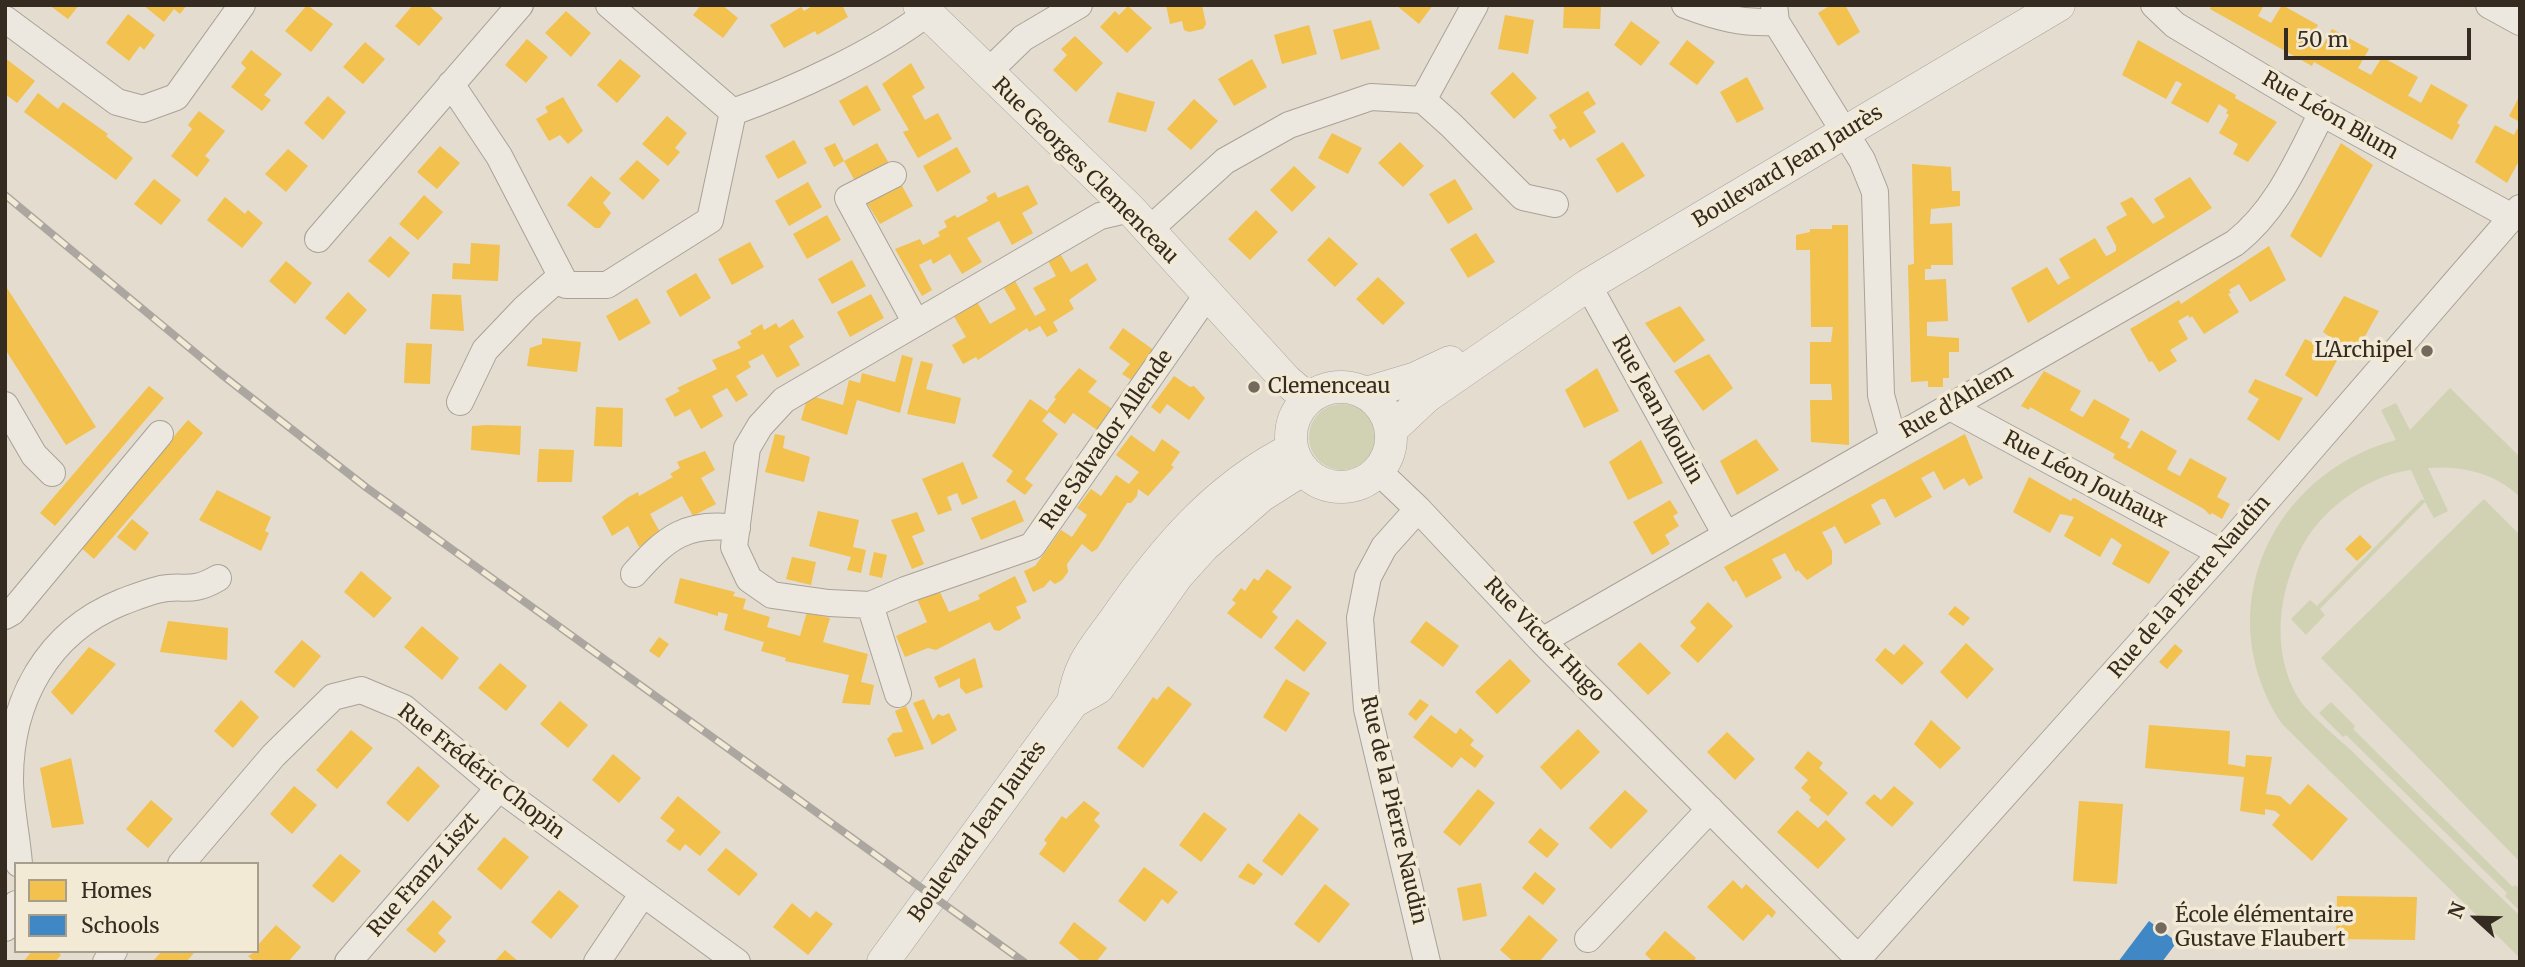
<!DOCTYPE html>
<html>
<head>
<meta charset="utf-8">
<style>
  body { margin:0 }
  #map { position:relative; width:2525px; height:967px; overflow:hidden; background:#e3dccf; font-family:Merriweather,serif }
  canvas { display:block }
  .frame { position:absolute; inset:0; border:7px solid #362b20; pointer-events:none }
  .legend { position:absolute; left:14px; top:862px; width:245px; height:91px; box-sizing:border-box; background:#f3ead6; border:2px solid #a79e8d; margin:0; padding:9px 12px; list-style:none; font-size:21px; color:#362b20 }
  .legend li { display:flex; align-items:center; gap:14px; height:35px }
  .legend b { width:35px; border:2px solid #a79e8d }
  .north { position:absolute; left:2441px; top:883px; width:70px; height:70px; -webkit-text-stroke:5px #f3ead6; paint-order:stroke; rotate:292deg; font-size:19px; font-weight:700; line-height:28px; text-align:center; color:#362b20 }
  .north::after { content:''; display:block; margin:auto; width:24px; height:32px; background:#362b20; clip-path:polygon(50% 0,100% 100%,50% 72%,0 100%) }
  .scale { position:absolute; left:2284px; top:28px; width:187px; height:32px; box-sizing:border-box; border:4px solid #362b20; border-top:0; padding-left:9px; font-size:21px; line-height:24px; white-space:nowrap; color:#362b20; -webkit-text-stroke:5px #f3ead6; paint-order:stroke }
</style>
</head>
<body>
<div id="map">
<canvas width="2525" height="967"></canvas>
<div class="frame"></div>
<ul class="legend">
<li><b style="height:19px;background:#f2c14e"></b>Homes</li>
<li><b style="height:19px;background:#3f88c5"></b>Schools</li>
</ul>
<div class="north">N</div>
<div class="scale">50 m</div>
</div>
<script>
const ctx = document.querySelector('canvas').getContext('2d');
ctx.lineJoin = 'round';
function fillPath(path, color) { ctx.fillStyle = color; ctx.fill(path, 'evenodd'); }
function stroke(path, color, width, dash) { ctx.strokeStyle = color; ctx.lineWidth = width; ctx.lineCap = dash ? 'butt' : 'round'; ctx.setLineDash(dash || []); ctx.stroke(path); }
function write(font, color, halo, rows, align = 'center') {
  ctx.font = font + ' Merriweather,serif'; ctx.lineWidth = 7; ctx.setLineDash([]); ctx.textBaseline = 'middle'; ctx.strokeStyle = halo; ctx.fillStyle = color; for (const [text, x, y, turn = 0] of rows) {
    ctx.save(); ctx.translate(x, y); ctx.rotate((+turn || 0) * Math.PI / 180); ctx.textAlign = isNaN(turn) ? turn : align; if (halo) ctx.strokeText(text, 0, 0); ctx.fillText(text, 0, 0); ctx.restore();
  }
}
const green = new Path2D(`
  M2450 388 2520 457V497C2496 473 2461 465 2428 468L2448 511 2434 518 2425 502 2320 609 2325 615 2306 635 2291 619 2310 600 2317 606 2422 499 2425 501 2411 470C2369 475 2325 507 2304 543 2279 588 2270 648 2297 696 2308 715 2340 739 2357 756 2411 809 2465 863 2520 916V958L2282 724C2208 612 2270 474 2396 440L2381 410 2396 403 2410 430Z
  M1309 437a33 33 0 1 1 66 0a33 33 0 1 1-66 0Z
  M2484 499 2520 535V862L2321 658Z
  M2331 702 2355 726 2353 729 2513 887 2515 885 2520 889V911L2505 896 2507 893 2346 735 2343 737 2319 713Z`);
const homes = new Path2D(`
  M49 5H79L68 19Z
  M143 5H187L180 14 174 9 164 22Z
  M307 5 333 24 311 52 285 31Z
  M413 5H428L443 18 419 46 395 26Z
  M701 5H722L738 18 723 38 693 15Z
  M814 5H842L848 17 817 35 815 31 784 48 770 25 801 7 804 11Z
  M1166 5H1202L1206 24 1203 29 1189 32 1184 30 1182 21 1170 24Z
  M1396 5H1433L1419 24Z
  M1564 5H1601L1600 29 1563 28Z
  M1831 5H1845L1860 32 1838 46 1818 13Z
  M2212 5H2264L2258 16 2271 23 2282 5 2318 25 2307 44 2317 49 2319 46 2322 47 2332 29 2369 49 2358 68 2371 75 2382 57 2418 77 2408 96 2411 97 2421 103 2431 84 2468 105 2457 123 2460 125 2452 140 2314 62 2312 66 2210 9Z
  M1128 6 1152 28 1127 53 1100 27 1115 11 1119 15Z
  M566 11 591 33 571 57 545 33Z
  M128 14 155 35 144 50 140 46 129 61 106 43Z
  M1505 15 1534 20 1528 54 1498 49Z
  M1371 20 1380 49 1341 60 1333 30Z
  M1631 21 1660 42 1641 66 1614 45Z
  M1309 25 1317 54 1282 64 1274 35Z
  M1075 36 1103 63 1076 92 1053 70 1067 55 1061 49Z
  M527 39 548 57 526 83 505 65Z
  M1687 40 1715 62 1697 85 1669 64Z
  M2138 40 2236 95 2235 98 2277 122 2248 162 2233 154 2238 144 2219 133 2229 115 2226 113 2228 110 2219 104 2208 123 2171 103 2182 84 2179 82 2176 81 2166 99 2122 75Z
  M365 42 385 59 363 84 343 67Z
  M251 50 282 74 264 95 271 100 262 111 231 87 246 68 241 63Z
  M5 58 35 81 17 103 5 94Z
  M620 59 641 76 617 103 597 85Z
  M1252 59 1267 87 1234 106 1218 79Z
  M911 63 925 88 912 96 925 120 938 113 952 139 918 158 903 132 909 130 882 84Z
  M1513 72 1537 98 1514 119 1490 93Z
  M1747 77 1764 109 1737 123 1720 92Z
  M867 85 881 110 853 126 839 101Z
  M1588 91 1596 104 1583 112 1596 132 1570 148 1564 138 1560 141 1553 130 1557 128 1549 115Z
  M1117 92 1155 102 1146 132 1108 122Z
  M38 93 58 109 63 102 108 134 106 136 133 158 116 180 24 112Z
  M2520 95V122L2509 116Z
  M328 96 346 112 323 140 304 123Z
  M563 97 583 131 568 144 560 135 549 141 536 119 548 112 545 107Z
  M1194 99 1218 121 1191 150 1167 129Z
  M199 111 225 131 205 156 210 160 197 177 171 156 192 129 188 125Z
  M667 116 687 133 675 148 680 152 668 166 642 144Z
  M2495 125 2514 135 2517 129 2520 130V159L2507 183 2475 162Z
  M1332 133 1362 148 1348 174 1318 158Z
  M794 140 807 163 778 179 765 156Z
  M1400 142 1424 166 1403 187 1378 163Z
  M1623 142 1645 176 1617 193 1596 159Z
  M835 143 844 161 834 167 824 148Z
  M877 143 890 165 856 183 844 161Z
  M2341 143 2373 165 2321 258 2290 236Z
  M440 146 460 163 437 189 417 172Z
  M957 147 971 172 937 192 923 166Z
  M288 149 308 166 286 192 265 174Z
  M637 160 660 180 643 200 619 179Z
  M1912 164 1951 167 1952 191H1960V206L1931 209 1930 224 1952 223 1953 265H1931V269H1925V280L1946 279 1948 321 1927 322V336L1959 338V352H1949V378H1943V387H1928V381L1911 382 1908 265 1914 264Z
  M1294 166 1316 187 1292 212 1270 190Z
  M591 176 611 193 603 203 611 213 600 228H595L567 205Z
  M2190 177 2212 208 2028 323 2011 288 2047 267 2058 285 2064 281 2070 278 2059 259 2095 238 2106 256 2109 255 2116 251V246L2106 227 2127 215 2120 203 2132 197 2153 224 2165 217 2154 199Z
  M154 179 181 200 161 225 134 204Z
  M1455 179 1473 209 1448 224 1429 194Z
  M808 182 822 207 789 226 775 201Z
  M901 184 913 206 880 224 867 203Z
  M1028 185 1038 204 1022 213 1033 233 1012 245 999 221 967 238 982 262 962 274 950 254 933 264 931 259 919 265 932 290 922 296 895 249 920 239 923 245 940 236 938 232 947 227 944 221 955 215 957 218 988 201 986 197 995 192 998 198Z
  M424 195 443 212 418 240 399 224Z
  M225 197 245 214 248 210 263 223 242 248 207 220Z
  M1256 210 1278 232 1250 260 1228 239Z
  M827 215 841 240 807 259 793 234Z
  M1832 225H1848L1849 445 1811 442 1810 400H1832V397L1831 384H1810V342H1831L1833 327H1811L1810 250H1796V235L1810 232V229H1832Z
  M1476 233 1495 262 1468 278 1450 249Z
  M390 236 410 253 389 278 368 261Z
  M1329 237 1358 264 1335 287 1307 260Z
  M750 242 764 267 732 285 718 259Z
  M471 243 500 245 498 281 452 279 453 263 470 264Z
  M2269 246 2286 280 2250 302 2239 284 2229 290 2231 293 2228 294 2239 312 2204 334 2192 316 2190 318 2188 315 2178 321 2188 339 2170 350 2177 361 2159 372 2152 361 2149 362 2130 329 2179 300 2181 304Z
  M1059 252 1071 272 1087 263 1097 280 1069 300 1074 309 1053 322 1058 331 1047 337 1040 326 1029 332 1027 328 978 360 976 357 963 364 952 345 966 337 952 313 976 300 990 324 1016 309 1002 285 1014 279 1035 316 1046 310 1033 288 1056 276 1047 259Z
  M852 260 866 286 832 304 818 279Z
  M286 261 312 283 295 304 269 281Z
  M696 273 711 298 680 317 666 291Z
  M1378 277 1405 303 1383 325 1356 299Z
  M5 285 96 427 66 445 5 349Z
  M348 292 367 310 345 335 325 318Z
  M432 294 461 295 464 331 430 329Z
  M871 294 884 318 850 337 837 312Z
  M2344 296 2379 311 2355 354 2323 332Z
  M637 298 651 323 619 341 606 316Z
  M1680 306 1705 340 1674 363 1645 323Z
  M793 319 804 337 789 346 800 365 777 378 763 354 748 362 751 367 736 376 748 395 736 402 727 388 712 396 723 416 701 429 690 409 675 417 665 399 680 391 677 388 717 369 712 360 741 348 737 342 752 334 750 331 762 324 764 330 776 323 779 328Z
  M1123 328 1155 351 1133 381 1122 374 1130 364 1109 348Z
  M542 338 581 342 577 372 527 366 530 348 542 344Z
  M2305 339 2340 355 2317 397 2285 375Z
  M406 343 432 344 430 384 404 383Z
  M1709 354 1733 388 1703 411 1674 371Z
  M902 355 913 358 900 413 857 400 847 435 801 420 808 395 843 405 849 380 860 383 862 373 895 382Z
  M921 361 933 364 926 389 961 398 955 424 907 414Z
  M1079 368 1097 381 1088 392 1112 409 1097 430 1073 413 1065 424 1049 412 1042 421 1058 434 1025 479 1033 485 1025 495 1006 481 1013 471 992 456 1030 399 1047 411 1056 399 1054 397Z
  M1597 368 1619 411 1584 428 1565 390Z
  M2044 371 2081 391 2070 410 2080 416 2083 417 2094 399 2130 419 2120 438 2130 443 2127 447 2130 449 2141 430 2177 451 2167 469 2170 471 2180 476 2190 458 2227 478 2217 497 2230 504 2222 519 2212 513 2210 515 2204 509 2113 458 2115 454 2030 407 2029 410 2021 406Z
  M1174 376 1190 387 1194 386 1205 398 1189 420 1167 404 1160 414 1151 407Z
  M2255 379 2303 398 2279 441 2247 419 2259 399 2248 392Z
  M149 386 164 398 55 526 40 513Z
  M596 407 623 408 622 447 594 446Z
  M188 420 203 433 94 559 79 546Z
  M487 425 521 426 520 455 471 450 472 426Z
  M775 434 785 436 783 448 810 457 804 482 765 472Z
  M1965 434 1983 478 1969 486 1964 478 1944 490 1934 471 1921 478 1932 497 1895 518 1885 499H1881L1871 505 1881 524 1845 544 1835 526 1825 531 1822 532 1832 551V564L1807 580 1798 570 1796 572 1785 553 1772 559 1782 578 1746 598 1736 580 1733 582 1724 567Z
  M1131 435 1154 452 1162 439 1180 452 1171 465 1174 467 1148 496 1138 489 1137 496 1131 503H1127L1097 549 1092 552 1082 544 1067 564 1068 572 1062 580 1055 584 1050 580 1044 587 1033 592 1024 571 1035 566 1061 530 1072 537 1087 515 1077 508 1091 489 1101 496 1116 475 1129 484 1139 472 1116 455Z
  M1756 439 1779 470 1737 495 1720 461Z
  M1641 440 1663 483 1628 500 1609 462Z
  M539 449 574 450 572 482H537Z
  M705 451 715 470 701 478 716 504 693 516 682 496 650 514 661 534 639 547 628 526 612 536 602 517 627 498 638 492 639 496 673 477 670 474 680 468 677 462Z
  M963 462 978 498 962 505 957 493 947 497 952 510 938 515 922 479Z
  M2029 477 2071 501 2073 498 2076 499 2170 552 2149 584 2112 564 2122 545 2114 539 2111 538 2100 557 2064 536 2074 517 2071 516 2060 514 2050 533 2013 512Z
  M217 490 271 517 265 531 269 533 261 551 199 520Z
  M1015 500 1024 521 981 540 971 518Z
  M1670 500 1678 513 1673 516 1679 526 1665 535 1670 544 1652 555 1633 522Z
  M818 511 859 520 853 547 866 550 861 573 847 570 851 557 809 546Z
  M917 512 925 531 912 536 924 564 912 569 891 520Z
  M132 519 149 533 135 551 117 537Z
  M2360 535 2372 547 2357 561 2345 549Z
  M874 552 887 555 882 578 869 575Z
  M792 557 816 562 811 585 786 579Z
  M1267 569 1292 587 1272 612 1278 617 1261 639 1227 613 1236 603 1232 600 1241 588 1245 591 1254 578 1258 581Z
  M361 571 392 598 374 618 344 592Z
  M1015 576 1027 602 1016 607 1021 618 999 631 994 630 990 622 936 650 928 648 905 657 896 636 927 622 917 599 939 590 949 612 980 599 978 595Z
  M680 578 735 592 733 596 746 599 743 609 770 617 767 627 800 636 807 612 830 618 823 642 868 654 861 682 874 685 870 705 842 703 849 675 785 661 786 658 761 651 764 642 724 630 728 614 718 612V616L674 603Z
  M1708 602 1733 626 1698 663 1680 646 1696 628 1690 622Z
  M1955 606 1970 618 1963 626 1948 614Z
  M1297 619 1327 643 1304 672 1274 648Z
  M168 621 228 628 227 660 160 652Z
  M1426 621 1459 646 1443 667 1410 642Z
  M422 626 459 658 442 680 404 647Z
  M659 637 669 644 659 658 649 651Z
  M302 640 321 656 294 688 274 672Z
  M1640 642 1671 673 1648 695 1617 664Z
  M1966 643 1994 669 1967 699 1940 672Z
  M1904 644 1924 663 1902 685 1875 660 1885 648 1894 655Z
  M2175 644 2183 651 2167 669 2159 662Z
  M89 647 116 664 72 715 51 692Z
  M975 658 983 687 966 694 960 687V678L939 688 934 677Z
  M1510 659 1531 681 1497 714 1475 692Z
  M500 663 527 686 506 711 478 688Z
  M1286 679 1310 693 1286 732 1263 717Z
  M1168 686 1192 704 1143 768 1117 748 1153 697 1157 700Z
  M924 699 933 720 938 714 943 716 949 713 957 730 932 745 913 703Z
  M1420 699 1429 705 1416 721 1408 714Z
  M241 700 259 717 233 748 214 731Z
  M560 701 588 725 568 748 540 724Z
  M906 706 924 749 895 757 887 739 893 733 903 732 895 711Z
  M1431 715 1456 734 1460 728 1474 740 1470 745 1484 756 1475 768 1461 757 1452 768 1413 737Z
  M1931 720 1961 748 1940 769 1914 744Z
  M2149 725 2230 731 2228 764 2245 767 2246 755 2272 757 2266 794 2280 796 2290 805 2308 784 2348 819 2312 861 2272 825 2280 815 2275 811 2265 809V815L2240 811 2244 777 2145 768Z
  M1578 729 1600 752 1561 790 1540 767Z
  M351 730 373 748 337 789 316 770Z
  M1727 732 1755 759 1735 780 1707 752Z
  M1808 751 1823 763 1819 768 1848 793 1828 816 1809 800 1811 797 1801 788 1808 780 1794 768Z
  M613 754 641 778 619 803 592 780Z
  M71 758 84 824 52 828 40 768Z
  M418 766 440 786 408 822 386 803Z
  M294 786 317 805 292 834 270 814Z
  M1894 786 1914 803 1892 827 1865 803 1874 794 1881 800Z
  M1478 789 1495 803 1460 846 1443 832Z
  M1625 790 1648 811 1611 849 1589 828Z
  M678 796 721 832 700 856 685 844 680 851 666 841 675 830 660 818Z
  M151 800 173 819 148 848 126 829Z
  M1084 801 1100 813 1094 820 1100 826 1064 873 1039 854 1047 843 1044 840 1062 816 1066 819Z
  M2079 801 2123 804 2117 884 2073 881Z
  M1797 810 1818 828 1826 820 1846 839 1818 869 1777 832Z
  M1204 812 1227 829 1201 862 1179 845Z
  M1299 813 1319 829 1282 876 1262 861Z
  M1540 828 1559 844 1547 858 1528 842Z
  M504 837 529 857 501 890 477 869Z
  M726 848 758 874 739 896 707 870Z
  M340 854 361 871 333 903 312 886Z
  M1248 863 1263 874 1254 885 1238 877Z
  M1144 867 1178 892 1168 904 1162 899 1145 922 1118 901Z
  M1535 872 1556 889 1543 905 1522 888Z
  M1733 880 1742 889 1746 884 1776 912 1772 918 1768 914 1743 941 1707 907Z
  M1481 883 1487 916 1463 921 1457 888Z
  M1325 884 1350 904 1319 943 1294 924Z
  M559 890 579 906 551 939 531 922Z
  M2337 896 2417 897 2415 940 2336 939Z
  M433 900 452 917 438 933 446 941 435 953 406 930Z
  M792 903 810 918 816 911 833 924 808 955 773 927Z
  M1529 915 1558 940 1539 962H1514L1500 950Z
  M1074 922 1107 948 1096 962H1082L1059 943Z
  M276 925 301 947 288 962H255L248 956 257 951V946Z
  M1665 931 1696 958 1693 962H1653L1645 954Z
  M505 950 519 962H494Z
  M32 951H57L61 955 55 962H23Z
  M162 951H192L194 953 186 962H152Z`);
const schools = new Path2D(`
  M2149 921 2177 942 2162 962H2118Z`);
const minor = new Path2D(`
  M609 5 733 112C792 91 877 52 926 14
  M1685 5C1716 17 1743 24 1776 22
  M1774 5 1776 22 1862 160 1875 192 1881 395 1893 439
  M2154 5 2175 25 2322 113 2512 217
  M2489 5 2520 22
  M5 19 117 102 143 109 176 97 242 5
  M987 73 1023 38 1079 5
  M451 84 499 156 566 285H607L710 220 733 112
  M1423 100 1475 5
  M893 175 848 198 916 323
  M1130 209 1100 216 784 400 760 426 747 448 734 547 749 579 772 595 829 603 870 605 905 590 1032 546 1207 295
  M1149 230 1225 161 1289 125 1371 97 1423 100 1451 125 1523 197 1555 204
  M318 239 520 5
  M1588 285 1726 535
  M460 402 485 350 525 308 561 276
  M5 405 34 455 52 473
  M1950 407 2221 553
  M1378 471 1418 509 1542 641 1858 958
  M1418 509 1384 547 1368 577 1360 618 1367 709 1427 962
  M634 574C666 538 686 521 737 528
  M870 605 898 694
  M5 616 12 612 160 434
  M1542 641 2235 243C2278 209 2297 161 2322 113
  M19 864C17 836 10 807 10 779 10 701 47 632 122 602 133 598 145 593 157 590 183 583 189 595 218 578
  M181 864 273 756 333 697 361 690 404 708 499 788 737 962
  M5 928 14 916 16 904
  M1588 939 1710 809
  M106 962 114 951
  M348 962 499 788
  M597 962 642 895
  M1855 962 2221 553 2520 208`);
const tertiary = new Path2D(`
  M919 5 1130 209 1286 380 1308 399
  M1291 437a50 50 0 1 1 100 0a50 50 0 1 1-100 0Z
  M1366 393 1416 378 1450 362
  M1391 430 1426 397 1588 285 2059 5
  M1073 702C1079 662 1094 649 1116 618 1163 550 1216 487 1292 449
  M883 962 1073 702 1098 688 1177 576 1204 546 1261 496 1302 470`);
const rail = new Path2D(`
  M5 195 221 374 367 488 1024 962`);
const markers = [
  [2427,351,7,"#73695d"],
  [1254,387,7,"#73695d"],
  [2161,928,7,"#73695d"]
];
const streetNames = [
  ["Rue Léon Blum",2330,116,30],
  ["Boulevard Jean Jaurès",1788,167,-31],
  ["Rue Georges Clemenceau",1085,171,45],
  ["Rue d'Ahlem",1957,402,-30],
  ["Rue Jean Moulin",1657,410,61],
  ["Rue Salvador Allende",1107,440,-55],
  ["Rue Léon Jouhaux",2085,480,28],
  ["Rue de la Pierre Naudin",2190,587,-49],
  ["Rue Victor Hugo",1544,640,46],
  ["Rue Frédéric Chopin",481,772,38],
  ["Rue de la Pierre Naudin",1393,810,77],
  ["Boulevard Jean Jaurès",978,832,-54],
  ["Rue Franz Liszt",424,875,-49]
];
const poiNames = [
  ["L'Archipel",2413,351,"right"],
  ["Clemenceau",1268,387],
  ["École élémentaire",2175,916],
  ["Gustave Flaubert",2175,940]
];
fillPath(green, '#d1d1b3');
fillPath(homes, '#f2c14e');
fillPath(schools, '#3f88c5');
stroke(minor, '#a8a298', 28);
stroke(tertiary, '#a8a298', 33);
stroke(minor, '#ece8e0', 26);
stroke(tertiary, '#ece8e0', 32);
stroke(rail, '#aba6a0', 8);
stroke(rail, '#f3ead6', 5, [16]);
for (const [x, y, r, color] of markers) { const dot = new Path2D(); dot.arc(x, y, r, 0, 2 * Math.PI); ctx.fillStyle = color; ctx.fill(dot); stroke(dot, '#f3ead6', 2.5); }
write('21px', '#362b20', '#f3ead6', streetNames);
write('21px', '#362b20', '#f3ead6', poiNames, 'left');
</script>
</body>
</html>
